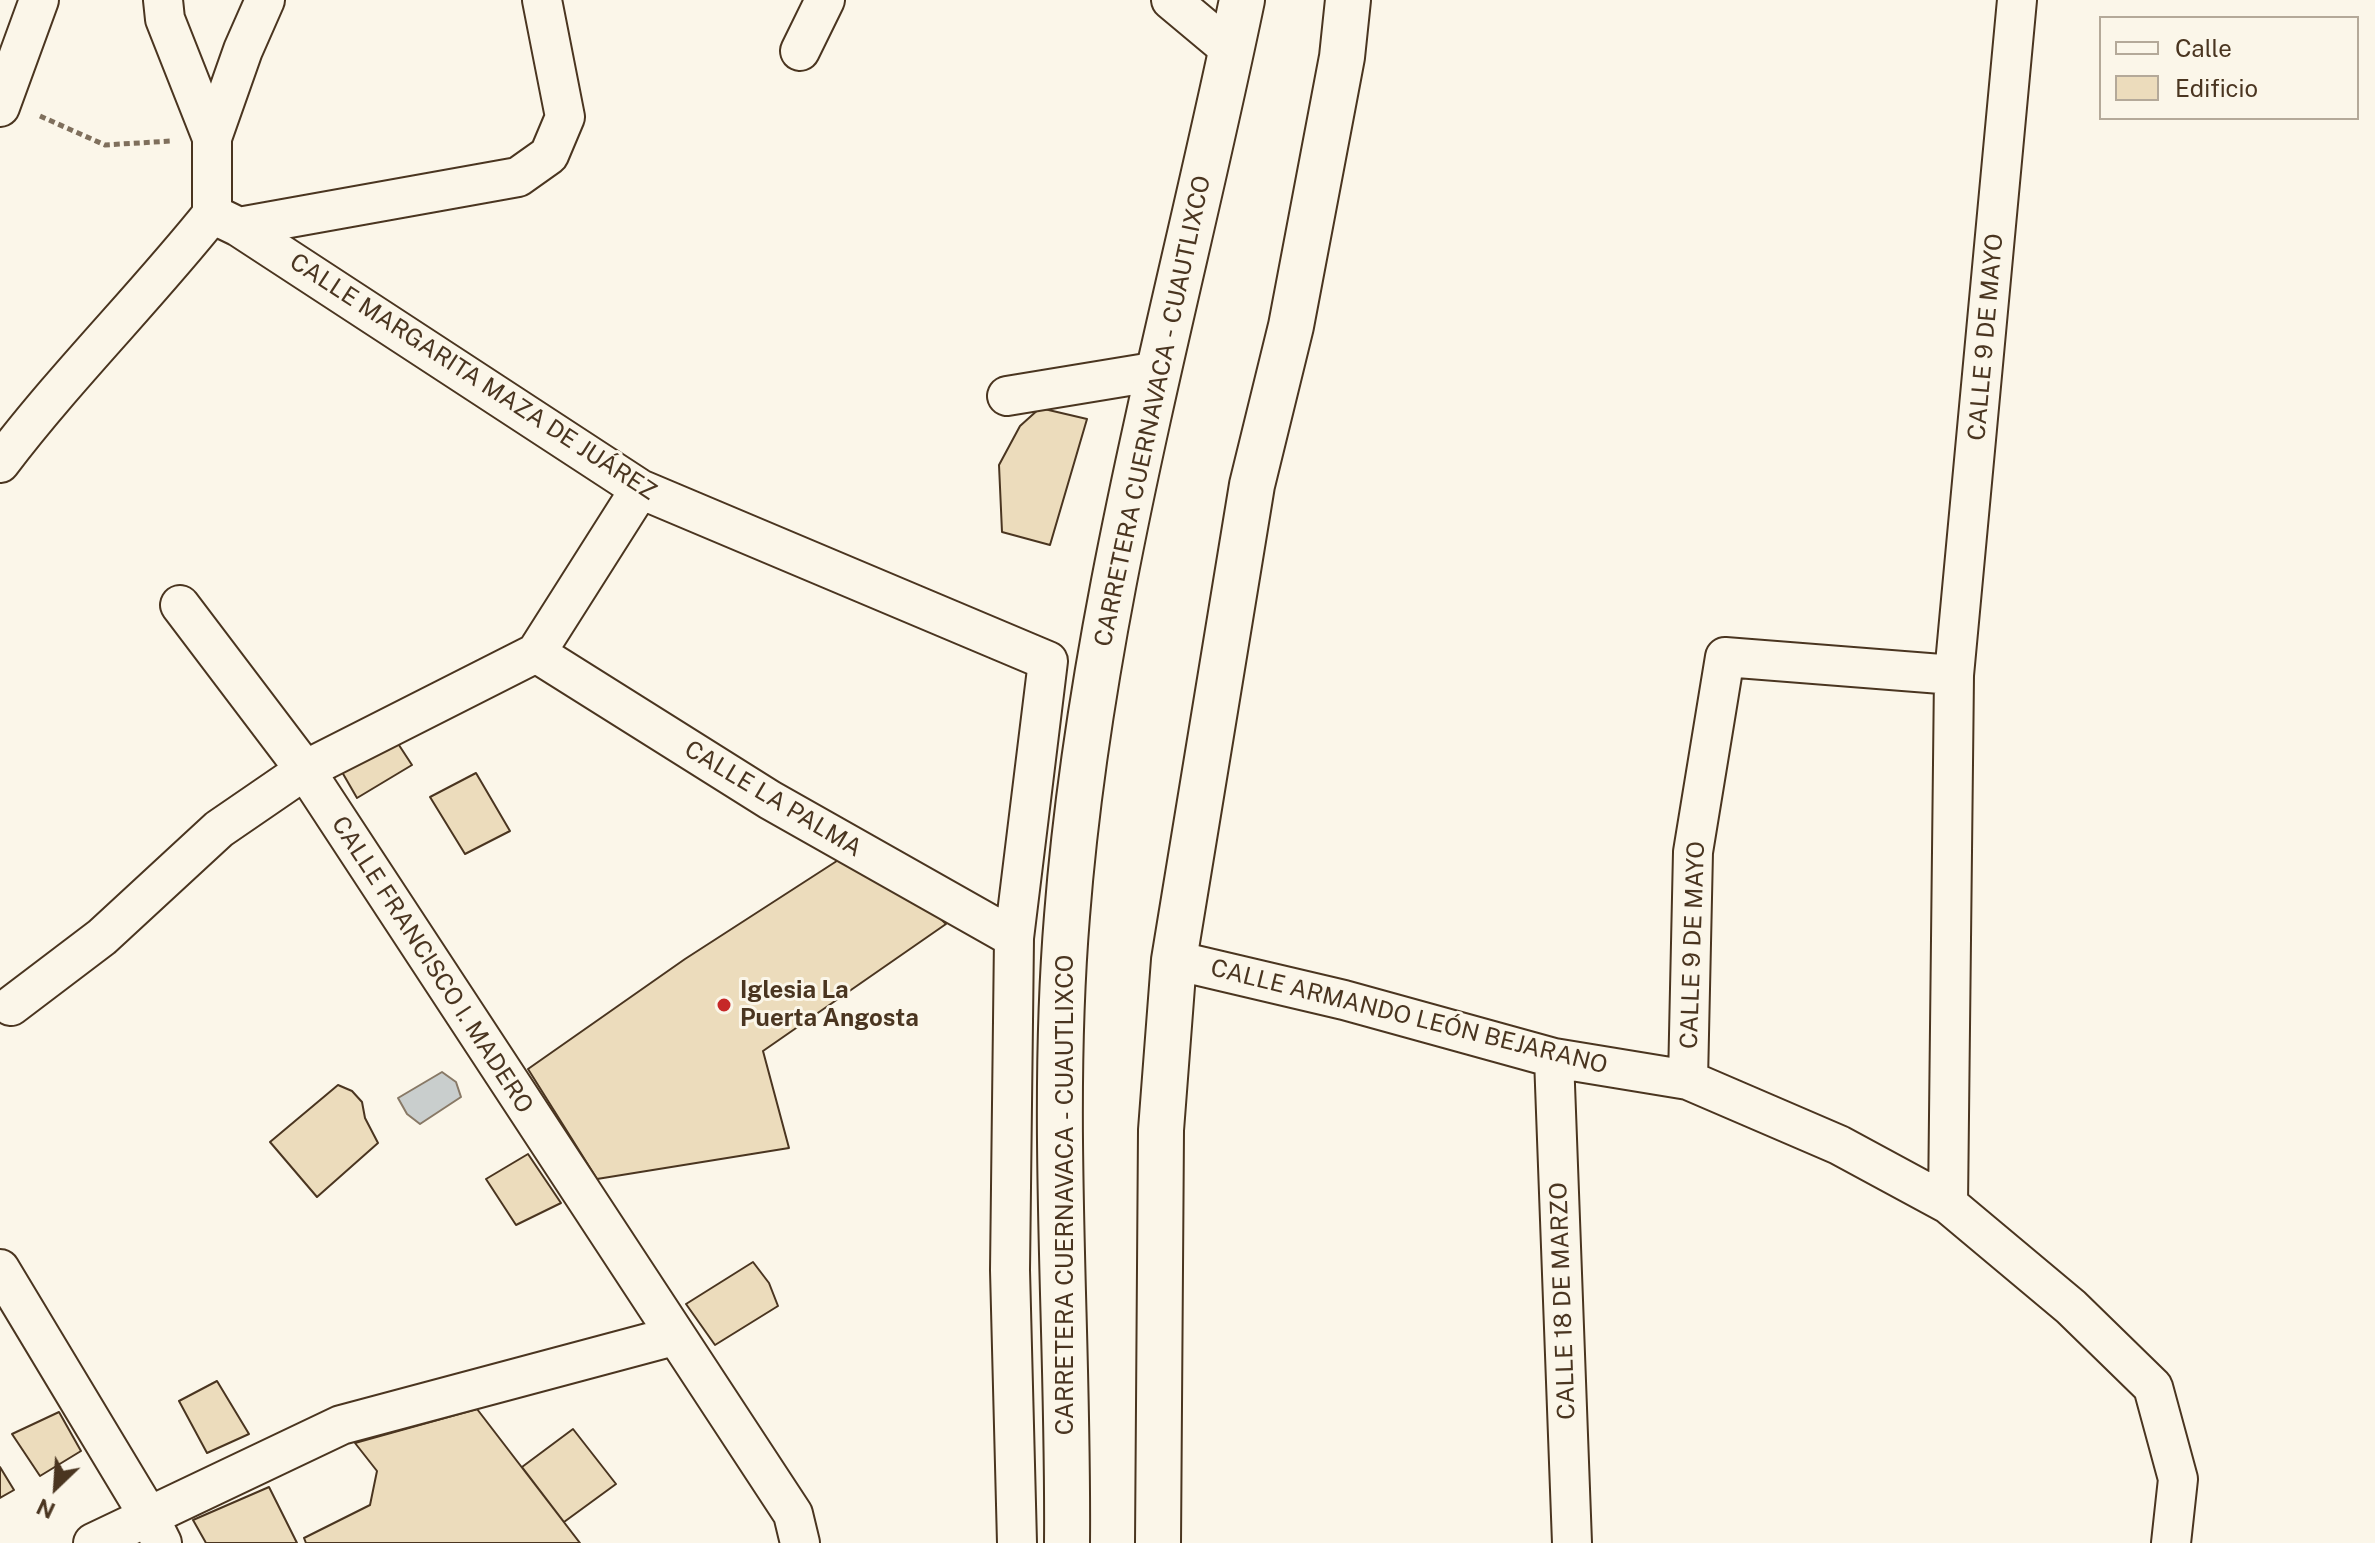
<!DOCTYPE html>
<html>
<head>
<meta charset="utf-8">
<style>
  body { margin:0 }
  #map { position:relative; width:2375px; height:1543px; overflow:hidden; background:#fbf6e9; font-family:"Public Sans",sans-serif }
  canvas { display:block }
  .legend { position:absolute; left:2099px; top:16px; width:260px; height:104px; box-sizing:border-box; background:#fbf6e9; border:2px solid #b4a999; margin:0; padding:10px 14px; list-style:none; font-size:24px; color:#4a3520 }
  .legend li { display:flex; align-items:center; gap:16px; height:40px }
  .legend b { width:40px; border:2px solid #b4a999 }
  .north { position:absolute; left:16px; top:1447px; width:80px; height:80px; -webkit-text-stroke:6px #fbf6e9; paint-order:stroke; rotate:205deg; font-size:22px; font-weight:700; line-height:32px; text-align:center; color:#4a3520 }
  .north::after { content:''; display:block; margin:auto; width:28px; height:36px; background:#4a3520; clip-path:polygon(50% 0,100% 100%,50% 72%,0 100%) }
</style>
</head>
<body>
<div id="map">
<canvas width="2375" height="1543"></canvas>
<ul class="legend">
<li><b style="height:10px;background:#fbf6e9"></b>Calle</li>
<li><b style="height:22px;background:#ecdcbc"></b>Edificio</li>
</ul>
<div class="north">N</div>
</div>
<script>
const ctx = document.querySelector('canvas').getContext('2d');
ctx.lineJoin = 'round';
function fillPath(path, color) { ctx.fillStyle = color; ctx.fill(path, 'evenodd'); }
function stroke(path, color, width, dash) { ctx.strokeStyle = color; ctx.lineWidth = width; ctx.lineCap = dash ? 'butt' : 'round'; ctx.setLineDash(dash || []); ctx.stroke(path); }
function write(font, color, halo, rows, align = 'center') {
  ctx.font = font + ' "Public Sans",sans-serif'; ctx.lineWidth = 6; ctx.setLineDash([]); ctx.textBaseline = 'middle'; ctx.strokeStyle = halo; ctx.fillStyle = color; for (const [text, x, y, turn = 0] of rows) {
    ctx.save(); ctx.translate(x, y); ctx.rotate((+turn || 0) * Math.PI / 180); ctx.textAlign = isNaN(turn) ? turn : align; if (halo) ctx.strokeText(text, 0, 0); ctx.fillText(text, 0, 0); ctx.restore();
  }
}
const water = new Path2D(`
  M442 1072 456 1082 461 1097 420 1124 407 1114 398 1098Z`);
const building = new Path2D(`
  M1040 408 1087 419 1050 545 1002 532 999 465 1020 426Z
  M395 739 412 765 357 798 342 772Z
  M476 773 510 831 465 854 430 797Z
  M843 857 914 893 946 924 763 1051 789 1148 597 1179 528 1069 685 959Z
  M338 1085 352 1091 362 1102 365 1118 378 1143 317 1197 270 1142Z
  M528 1154 561 1203 516 1225 486 1179Z
  M753 1262 769 1283 778 1306 715 1345 686 1304Z
  M217 1381 249 1434 207 1453 179 1401Z
  M477 1409 580 1543H306L304 1538 370 1505 377 1471 355 1443Z
  M59 1412 81 1451 40 1476 12 1434Z
  M573 1429 616 1484 564 1522 522 1467Z
  M0 1467 14 1490 0 1498Z
  M269 1487 297 1543H206L193 1520Z`);
const path = new Path2D(`
  M40 116 105 145 171 141`);
const street = new Path2D(`
  M163 0 165 19 212 138
  M1171 0 1232 51
  M800 51 825 0
  M0 107 39 0
  M212 214 239 227 640 489 1048 661 1014 938 1010 1270 1017 1543
  M212 214V138L243 50 265 0
  M239 227 518 177 549 155 565 117 542 0
  M1007 396 1159 371
  M0 463C66 376 144 299 212 214
  M180 605 305 770 793 1514 800 1543
  M536 653 770 800 1014 938
  M1174 960 1344 1000 1554 1058 1688 1080 1839 1145 1948 1204 2071 1307 2153 1387 2178 1479 2171 1543
  M11 1006 102 937 219 829 305 770 536 653 640 489
  M1554 1058 1572 1543
  M1688 1080 1693 852 1725 657 1954 675
  M1948 1204 1954 675 2017 0
  M0 1269 148 1515 162 1543
  M93 1543 341 1425 674 1336`);
const primary = new Path2D(`
  M1067 1543C1069 1335 1050 1124 1067 916 1091 605 1179 304 1242 0
  M1158 1543 1161 1130 1174 960 1252 485 1291 326 1342 57 1348 0`);
const markers = [
  [724,1005,8,"#c62828"]
];
const streetNames = [
  ["CALLE 9 DE MAYO",1986,337,-85],
  ["CALLE MARGARITA MAZA DE JUÁREZ",473,377,33],
  ["CARRETERA CUERNAVACA - CUAUTLIXCO",1153,411,-78],
  ["CALLE LA PALMA",773,799,31],
  ["CALLE 9 DE MAYO",1693,945,-88],
  ["CALLE FRANCISCO I. MADERO",432,965,57],
  ["CALLE ARMANDO LEÓN BEJARANO",1409,1017,14],
  ["CARRETERA CUERNAVACA - CUAUTLIXCO",1066,1195,-90],
  ["CALLE 18 DE MARZO",1563,1301,-92]
];
const poiNames = [
  ["Iglesia La",740,991],
  ["Puerta Angosta",740,1019]
];
fillPath(water, '#c9cecd');
stroke(water, '#887966', 2);
fillPath(building, '#ecdcbc');
stroke(building, '#4a3520', 2);
stroke(street, '#4a3520', 42);
stroke(primary, '#4a3520', 48);
stroke(path, '#7f6f5c', 5, [6, 4]);
stroke(street, '#fbf6e9', 38);
stroke(primary, '#fbf6e9', 44);
for (const [x, y, r, color] of markers) { const dot = new Path2D(); dot.arc(x, y, r, 0, 2 * Math.PI); ctx.fillStyle = color; ctx.fill(dot); stroke(dot, '#fbf6e9', 3); }
write('24px', '#4a3520', '#fbf6e9', streetNames);
write('bold 24px', '#4a3520', '#fbf6e9', poiNames, 'left');
</script>
</body>
</html>
